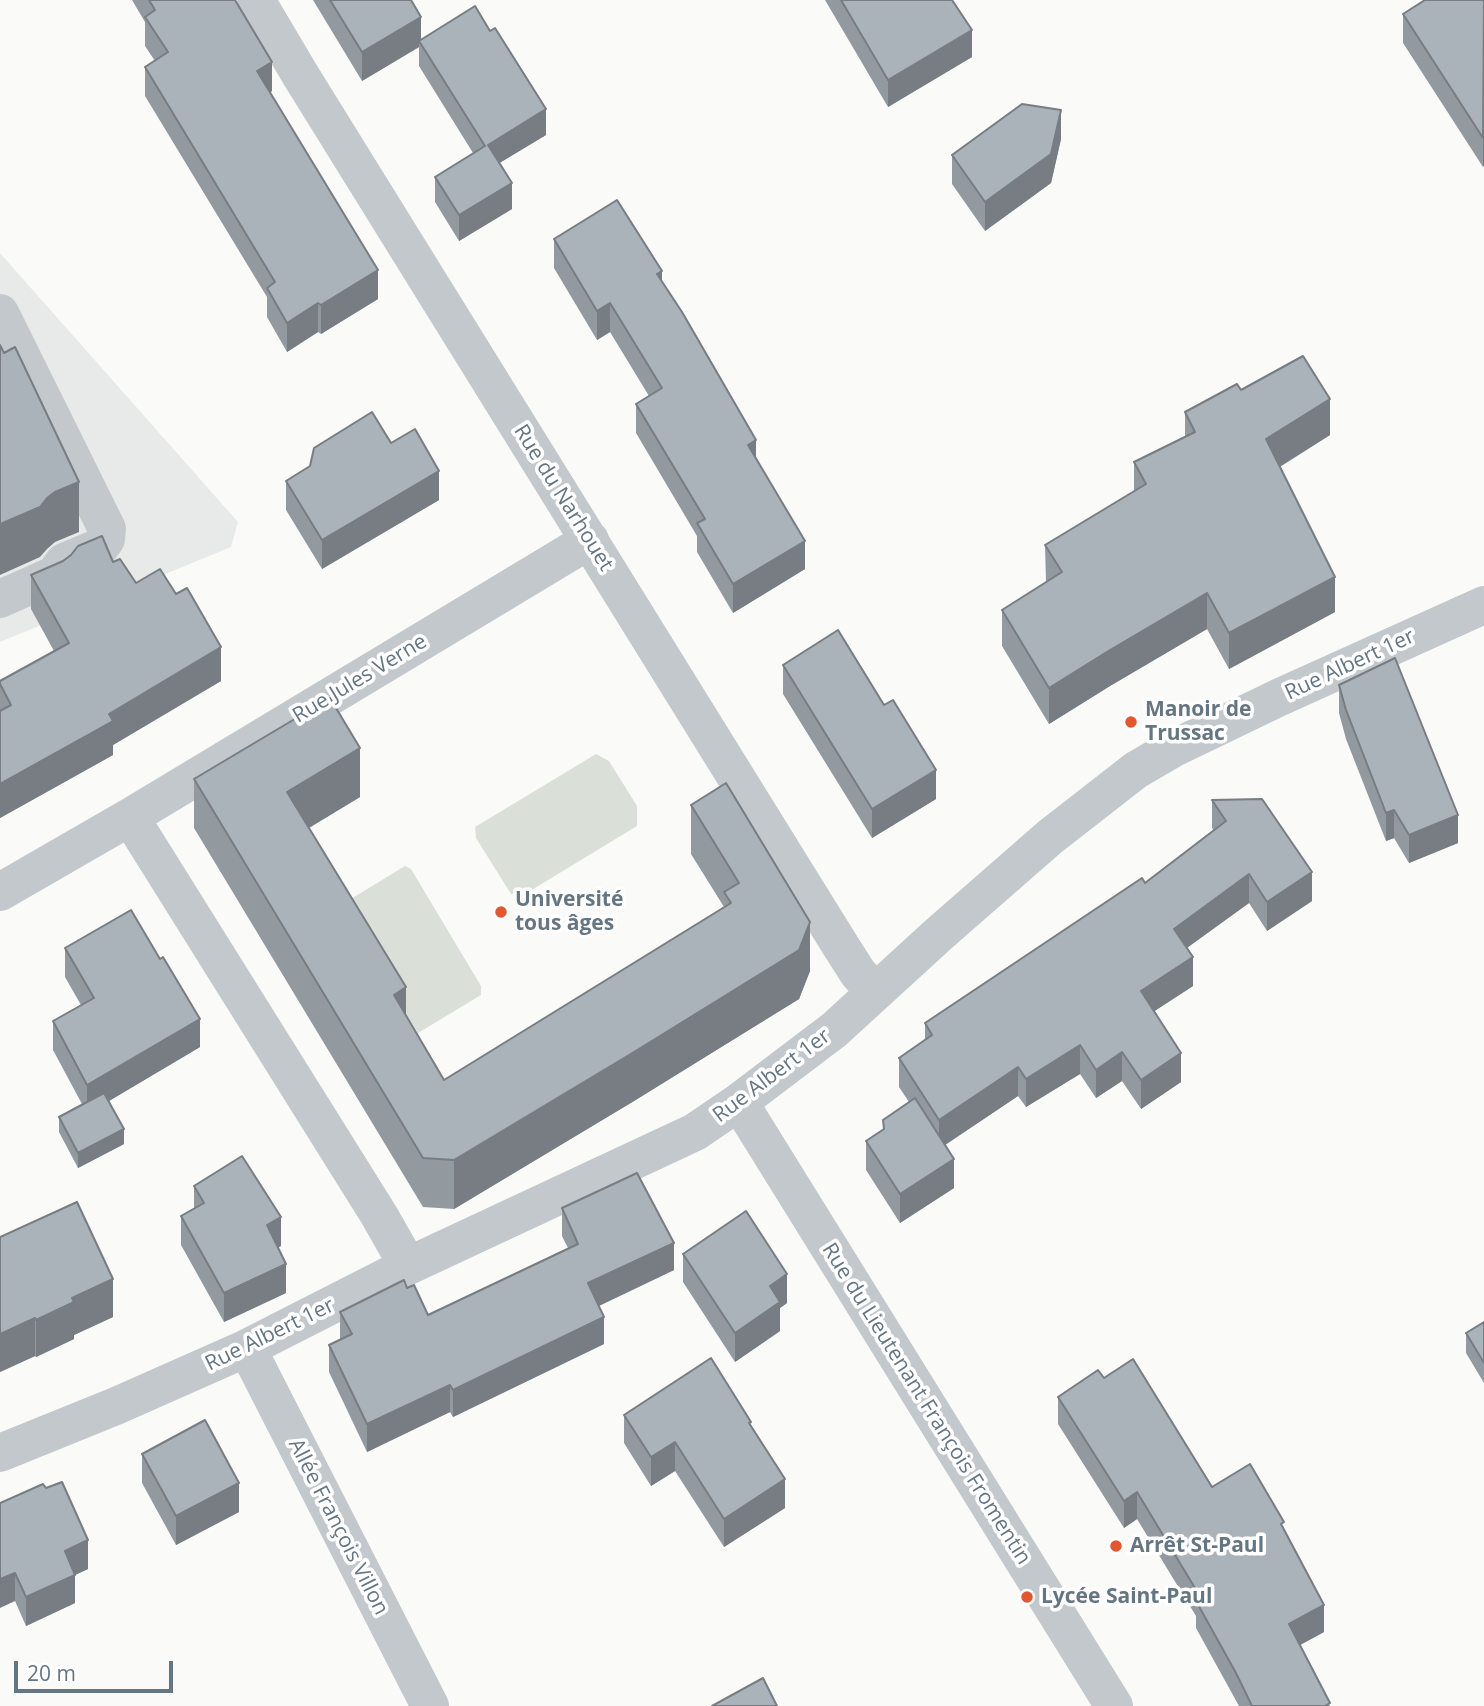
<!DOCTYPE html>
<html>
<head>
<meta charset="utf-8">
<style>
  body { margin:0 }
  #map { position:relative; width:1484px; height:1706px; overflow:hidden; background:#fafaf8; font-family:"Open Sans",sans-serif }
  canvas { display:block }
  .scale { position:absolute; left:14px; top:1661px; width:159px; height:32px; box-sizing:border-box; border:4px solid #657683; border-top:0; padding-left:9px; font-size:21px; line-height:24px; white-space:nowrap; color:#657683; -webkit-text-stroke:5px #fff; paint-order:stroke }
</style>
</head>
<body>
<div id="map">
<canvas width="1484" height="1706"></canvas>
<div class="scale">20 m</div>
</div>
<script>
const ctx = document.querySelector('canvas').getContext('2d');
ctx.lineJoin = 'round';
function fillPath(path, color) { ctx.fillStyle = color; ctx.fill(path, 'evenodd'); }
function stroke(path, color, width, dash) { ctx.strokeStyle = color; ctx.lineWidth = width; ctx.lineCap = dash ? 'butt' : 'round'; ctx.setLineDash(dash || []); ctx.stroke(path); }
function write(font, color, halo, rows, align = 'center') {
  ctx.font = font + ' "Open Sans",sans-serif'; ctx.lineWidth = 7; ctx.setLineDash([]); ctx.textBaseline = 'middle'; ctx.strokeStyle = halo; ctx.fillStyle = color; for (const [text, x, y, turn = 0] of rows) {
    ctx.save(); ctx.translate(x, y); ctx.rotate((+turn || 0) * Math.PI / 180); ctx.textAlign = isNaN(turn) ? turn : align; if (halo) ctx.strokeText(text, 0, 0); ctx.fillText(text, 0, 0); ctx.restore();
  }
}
const built = new Path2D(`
  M0 253 238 522 231 547 0 642Z`);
const green = new Path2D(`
  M596 754 609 761 637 806V826L525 894H511L476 838 475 827Z
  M405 866 411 869 481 986V995L418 1033 341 905Z`);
const minor = new Path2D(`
  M256 0 301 76 842 948 858 973 875 992
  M0 313 107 529 106 539 100 547 64 562 54 575 0 599
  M0 892 130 817
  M739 1102 1114 1706
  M408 1266 379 1215 130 817 590 540
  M247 1348 430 1706
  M0 1453 116 1406 247 1348 408 1266 695 1132 739 1102 834 1030 939 934 1050 837 1136 770 1172 749 1280 697 1484 605`);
const wall = new Path2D(`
  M132 0H235L272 91 270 92 378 299 321 334 318 332 287 352 267 317V297L145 96V67L155 61 145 46V22Z
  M313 0H411L421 39 546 135 499 163 512 209 459 241 435 202V177L473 153 419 66V47L362 81Z
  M825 0H952L972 57 888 107Z
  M1484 0 1483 167 1403 43V14Z
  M1061 139 1051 183 985 231 952 184V155Z
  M554 239 662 281 756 459 805 569 733 613 697 552V536L636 433V404L649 396 610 332 597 340 554 268Z
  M1241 390 1330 435 1280 467 1335 612 1229 669 1207 629 1110 686 1049 724 1002 646V610L1046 582 1045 545 1134 491V462L1185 437V412Z
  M391 443 439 500 322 569 286 510V481Z
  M113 562 136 583 221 681 113 745V755L0 818V681L54 651 31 609V575Z
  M783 665 936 799 872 838 783 694Z
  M1339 685 1458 843 1409 863 1394 838 1386 841 1346 739 1339 713Z
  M194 779 360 797 309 828 406 1015 444 1080 724 907 691 854V805L810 971 799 999 634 1101 454 1209 423 1207 194 828Z
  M1212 800 1312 901 1267 931 1249 903 1187 948 1193 986 1154 1011 1181 1082 1141 1109 1122 1081 1096 1098 1080 1074 1026 1107 1018 1096 945 1145 954 1188 900 1223 866 1170V1141L883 1130V1120L909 1102 899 1087V1058L925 1040V1023L1145 883 1214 831 1212 828Z
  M65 948 200 1047 109 1101 124 1144 78 1168 59 1132V1117L82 1104 53 1050V1021L81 1005 65 977Z
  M194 1186 281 1246 278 1247 286 1293 224 1322 181 1245V1216L194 1208Z
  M562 1208 674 1270 599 1306 604 1344 453 1417 450 1412 367 1452 329 1372V1345L340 1340V1312L407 1288 428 1315 568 1248 562 1236Z
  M0 1237 113 1317 74 1335V1339L36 1357 35 1356 0 1372Z
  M683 1254 787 1303 780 1308V1331L735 1362 683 1282Z
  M1484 1322V1383L1466 1353V1333Z
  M1104 1378 1212 1487 1284 1531 1324 1632 1300 1645 1330 1706H1239L1196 1628V1616L1137 1519 1124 1528 1058 1424V1397Z
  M624 1415 751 1427 785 1508 724 1547 675 1471 651 1486 624 1443Z
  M142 1454 239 1512 176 1545 142 1483Z
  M0 1503 88 1569 75 1575V1603L26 1626 15 1601Z`);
const shadedWall = new Path2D(`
  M421 17V44L419 41V47L362 81V52Z
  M972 30V57L888 107V80Z
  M272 62V91L257 100V71Z
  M546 109V135L488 170V145Z
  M1061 110V139L1051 183 985 231V202Z
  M1484 137V166L1483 167V138Z
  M512 183V209L459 241V215Z
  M378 270V299L321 334V305Z
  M662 271V300L657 274Z
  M318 303V332L287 352V323Z
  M610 303V332L597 340V311Z
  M1330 399V435L1266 475V439Z
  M756 440V468L748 445Z
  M439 471V500L322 569V540Z
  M79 482V532L55 542 47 549 40 557 0 575V524L47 498 55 492Z
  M805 541V569L733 613V584Z
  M1335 577V612L1229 669V633Z
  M1207 593V629L1110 686 1049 724V688L1110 650Z
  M221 647V681L113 745V755L0 818V784L109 714Z
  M360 748V797L287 841V792Z
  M936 770V799L872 838V809Z
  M1394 810V838L1386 841V813Z
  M1458 815V843L1409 863V835Z
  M1312 872V901L1267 931V902Z
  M1249 874V903L1174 957V929Z
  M810 922V971L799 999 634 1101 454 1209V1160Z
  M1193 957V986L1141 1020V991Z
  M406 987V1036L394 995Z
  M200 1019V1047L87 1114V1085Z
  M1080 1045V1074L1026 1107V1079Z
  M1122 1052V1081L1096 1098V1070Z
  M1181 1053V1082L1141 1109V1080Z
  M1018 1067V1096L939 1149V1120Z
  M124 1129V1144L78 1168V1153Z
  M954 1159V1188L900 1223V1194Z
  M281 1217V1246L267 1254V1225Z
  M674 1243V1270L588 1311V1283Z
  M286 1264V1293L224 1322V1293Z
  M787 1274V1303L780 1308V1331L735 1362V1333L770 1286Z
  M113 1279V1317L74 1335V1339L36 1357V1320L72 1298Z
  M604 1317V1344L453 1417V1390Z
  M35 1318V1356L0 1372V1334Z
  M450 1385V1412L367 1452V1424Z
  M675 1442V1471L651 1486V1457Z
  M785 1479V1508L724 1547V1519Z
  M239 1483V1512L176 1545V1516Z
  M1137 1492V1519L1124 1528V1501Z
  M88 1540V1569L75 1575V1603L26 1626V1597L65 1551Z
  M15 1573V1601L0 1608V1579Z
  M1324 1605V1632L1289 1651V1624Z`);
const building = new Path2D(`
  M149 0H235L272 62 257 71 378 270 321 305 318 303 287 323 267 288 275 282 145 67 168 52 145 17 155 10Z
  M330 0H411L421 17 362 52Z
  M841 0H952L972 30 888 80Z
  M1425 0H1484L1483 138 1403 14Z
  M475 6 490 31 495 28 546 109 488 145 512 183 459 215 435 177 485 146 419 41Z
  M1022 104 1061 110 1051 154 985 202 952 155Z
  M617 200 662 271 657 274 682 312 756 440 748 445 805 541 733 584 697 523 705 519 636 404 662 388 610 303 597 311 554 239Z
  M0 345 4 353 15 347 79 482 55 492 47 498 40 507 0 524Z
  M1303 356 1330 399 1266 439 1335 577 1229 633 1207 593 1110 650 1049 688 1002 610 1062 572 1045 545 1146 484 1134 462 1195 432 1185 412 1237 384 1241 390Z
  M372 412 391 443 415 429 439 471 322 540 286 481 310 466 314 448Z
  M102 536 113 562 120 559 136 583 160 569 176 594 187 588 221 647 109 714 113 721 0 784V711L11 705 0 684V681L69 643 31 575 63 561 71 555 78 546Z
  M838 630 884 705 893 700 936 770 872 809 783 665Z
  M1395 658 1458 815 1409 835 1394 810 1386 813 1346 710 1339 685Z
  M330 698 360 748 287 792 406 987 394 995 444 1080 731 903 724 892 739 883 691 805 726 783 810 922 799 950 634 1052 454 1160 423 1158 194 779Z
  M1262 799 1312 872 1267 902 1249 874 1174 929 1193 957 1141 991 1181 1053 1141 1080 1122 1052 1096 1070 1080 1045 1026 1079 1018 1067 939 1120 899 1058 932 1035 925 1023 1142 878 1145 883 1226 821 1212 800Z
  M131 910 160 959 163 957 200 1019 87 1085 53 1021 94 998 65 948Z
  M104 1093 124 1129 78 1153 59 1117Z
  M915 1098 954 1159 900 1194 866 1141 884 1129 883 1120Z
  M242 1156 281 1217 267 1225 286 1264 224 1293 181 1216 204 1203 194 1186Z
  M637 1173 674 1243 588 1283 604 1317 453 1390 450 1385 367 1424 329 1345 352 1334 340 1312 404 1280 407 1288 414 1285 428 1315 578 1244 562 1208Z
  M77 1202 113 1279 72 1298 74 1302 36 1320 35 1318 0 1334V1237Z
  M746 1211 787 1274 770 1286 780 1302 735 1333 683 1254Z
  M1484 1322V1363L1466 1333Z
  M711 1358 751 1422 749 1423 785 1479 724 1519 675 1442 651 1457 624 1415Z
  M1133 1359 1212 1487 1250 1464 1284 1522 1281 1524 1324 1605 1289 1624 1330 1703 1325 1706H1252L1236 1673 1196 1601 1201 1598 1137 1492 1124 1501 1058 1397 1098 1370 1104 1378Z
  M205 1420 239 1483 176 1516 142 1454Z
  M62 1482 88 1540 65 1551 75 1575 26 1597 15 1573 0 1579V1503L43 1484 46 1488Z
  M763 1678 777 1706H712Z`);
const markers = [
  [1131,722,7,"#e4572e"],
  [501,912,7,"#e4572e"],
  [1116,1546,7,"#e4572e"],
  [1027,1597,7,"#e4572e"]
];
const streetNames = [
  ["Rue du Narhouet",563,498,58],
  ["Rue Albert 1er",1350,665,-25],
  ["Rue Jules Verne",360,679,-31],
  ["Rue Albert 1er",772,1076,-37],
  ["Rue Albert 1er",270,1335,-26],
  ["Rue du Lieutenant François Fromentin",926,1404,58],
  ["Allée François Villon",338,1527,63]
];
const poiNames = [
  ["Manoir de",1145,710],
  ["Trussac",1145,734],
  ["Université",515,900],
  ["tous âges",515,924],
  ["Arrêt St-Paul",1130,1546],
  ["Lycée Saint-Paul",1041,1597]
];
fillPath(built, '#e8e9e9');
fillPath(green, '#dadfd7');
stroke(minor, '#c3c8cc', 38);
fillPath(wall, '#929a9f');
fillPath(shadedWall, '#777d82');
fillPath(building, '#aab3b9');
stroke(building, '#777d82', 2);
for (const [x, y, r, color] of markers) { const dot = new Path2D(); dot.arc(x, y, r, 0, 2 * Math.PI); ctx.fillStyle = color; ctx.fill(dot); stroke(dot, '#fff', 2.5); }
write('21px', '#657683', '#fff', streetNames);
write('bold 21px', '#657683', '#fff', poiNames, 'left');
</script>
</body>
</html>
